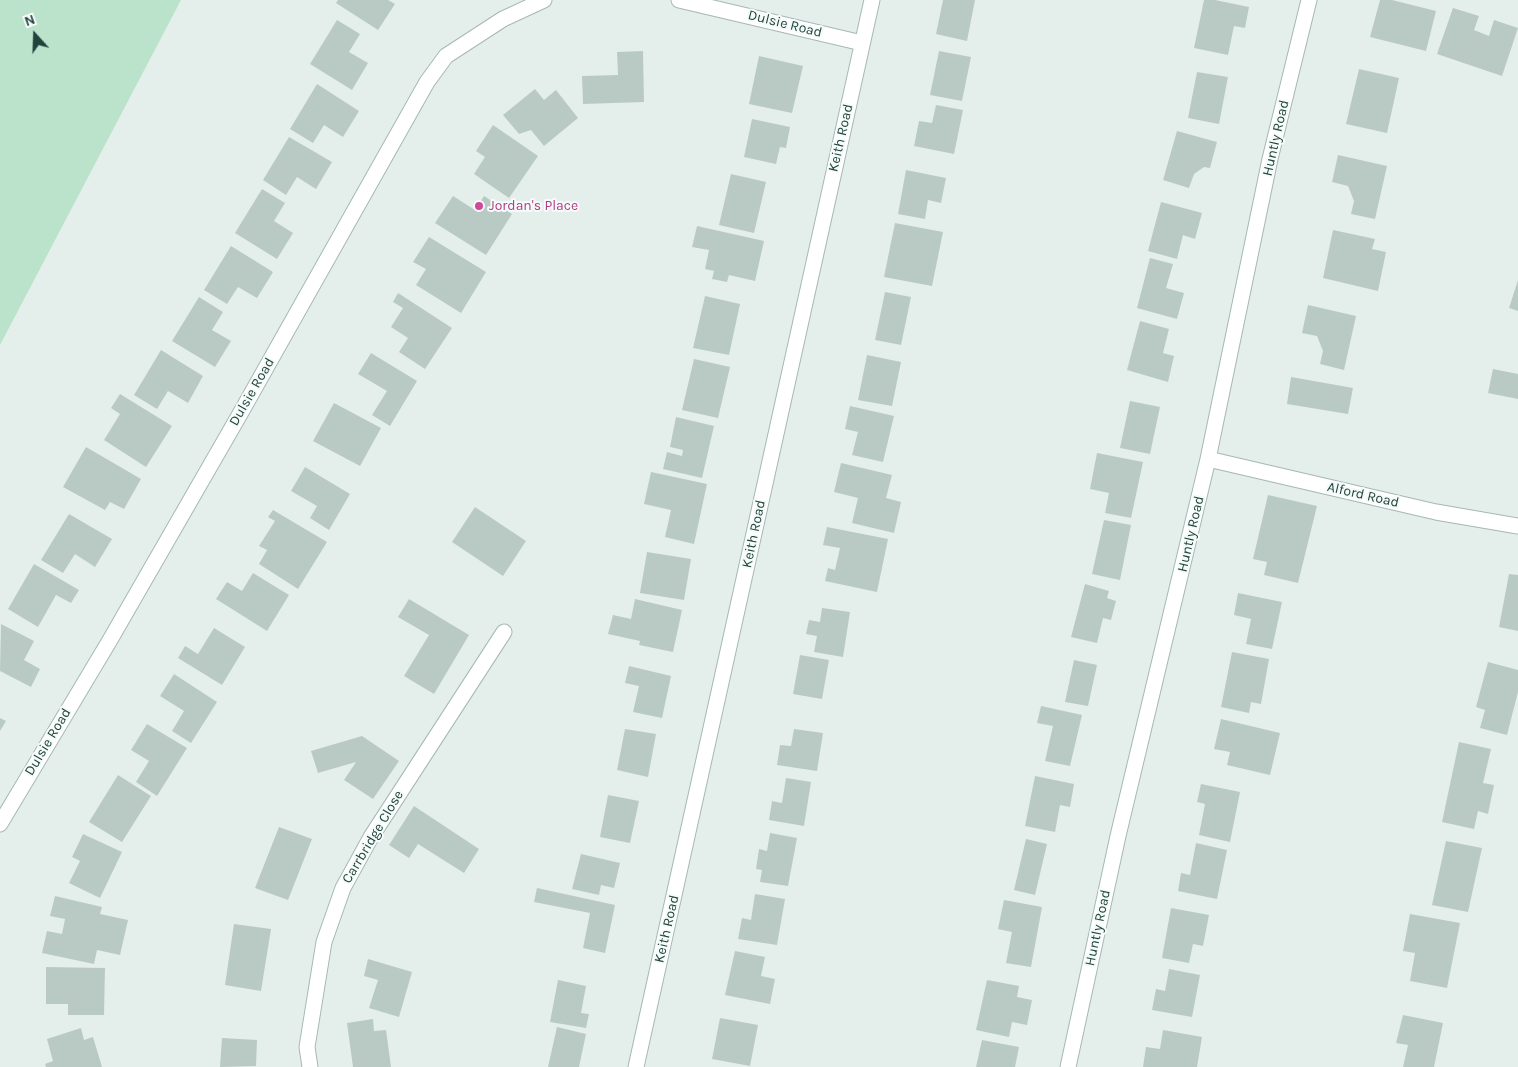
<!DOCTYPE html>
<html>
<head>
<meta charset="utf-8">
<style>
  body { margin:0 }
  #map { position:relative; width:1518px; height:1067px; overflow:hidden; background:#e4efeb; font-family:Karla,sans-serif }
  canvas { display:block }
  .north { position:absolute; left:10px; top:10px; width:50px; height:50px; -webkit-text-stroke:4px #f5fbf8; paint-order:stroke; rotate:340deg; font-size:14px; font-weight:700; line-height:20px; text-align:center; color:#21433d }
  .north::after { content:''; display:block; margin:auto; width:18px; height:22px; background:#21433d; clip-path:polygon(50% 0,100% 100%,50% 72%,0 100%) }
</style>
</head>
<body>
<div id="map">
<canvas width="1518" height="1067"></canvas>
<div class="north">N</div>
</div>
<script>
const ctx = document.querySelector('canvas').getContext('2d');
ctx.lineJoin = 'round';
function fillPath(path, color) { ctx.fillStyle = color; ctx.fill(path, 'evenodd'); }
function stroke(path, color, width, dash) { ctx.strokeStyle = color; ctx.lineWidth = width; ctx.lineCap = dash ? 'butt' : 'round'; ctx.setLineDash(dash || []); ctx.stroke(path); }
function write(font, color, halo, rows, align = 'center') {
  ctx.font = font + ' Karla,sans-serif'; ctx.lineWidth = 4; ctx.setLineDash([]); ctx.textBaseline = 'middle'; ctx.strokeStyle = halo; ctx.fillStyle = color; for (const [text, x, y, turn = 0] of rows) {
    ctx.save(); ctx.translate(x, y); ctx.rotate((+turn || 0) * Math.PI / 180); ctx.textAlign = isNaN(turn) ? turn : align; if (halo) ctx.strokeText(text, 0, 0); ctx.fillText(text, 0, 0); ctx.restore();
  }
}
const green = new Path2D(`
  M0 0H181L0 345Z`);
const building = new Path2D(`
  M338 0H388L395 4 378 30 336 3Z
  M943 0H975L967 41 936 34Z
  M1204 0H1215L1249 7 1245 28 1234 26 1228 55 1194 48Z
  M1380 0H1392L1436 11 1426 51 1370 37Z
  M1453 8 1479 16 1474 30 1489 36 1494 20 1518 28 1502 76 1437 54Z
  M337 20 360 34 349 52 368 63 352 90 310 64Z
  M643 51 644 102 583 104 582 76 618 75 617 52Z
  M939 51 971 57 962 101 930 95Z
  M759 56 803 66 792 113 749 104Z
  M1359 69 1399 78 1387 133 1346 124Z
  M1197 72 1228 77 1219 124 1188 118Z
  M317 84 359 111 343 137 324 125 313 143 290 129Z
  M535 89 544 100 556 90 578 118 544 146 531 130 519 134 503 115Z
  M936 105 963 110 954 154 914 146 919 121 932 123Z
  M752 119 790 127 786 148 780 147 776 164 744 157Z
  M493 125 538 156 509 198 474 174 485 157 476 151Z
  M1177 131 1217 142 1210 168 1204 167 1194 174 1189 188 1163 180Z
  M289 137 332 162 316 189 297 177 286 195 263 180Z
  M1338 155 1387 166 1375 219 1351 214 1354 201 1348 186 1332 182Z
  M906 170 946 178 941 203 928 200 925 219 898 214Z
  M731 174 766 182 754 233 719 225Z
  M262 189 285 203 274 221 293 233 277 259 235 233Z
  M453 196 475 210 484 196 512 214 486 255 435 223Z
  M1161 202 1202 213 1195 239 1183 235 1177 259 1148 251Z
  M895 223 943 232 932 286 884 277Z
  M697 226 764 241 755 281 729 275 727 282 712 279 714 271 705 269 709 250 692 247Z
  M1333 230 1375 239 1372 249 1386 252 1378 291 1323 278Z
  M429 237 486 272 461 313 416 285 426 269 413 262Z
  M231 246 273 272 257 298 238 287 227 304 204 290Z
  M1150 258 1173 264 1166 288 1184 293 1177 319 1137 308Z
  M1518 280V311L1509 308Z
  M885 292 911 297 901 345 875 340Z
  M398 293 452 328 425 369 399 352 408 338 391 327 403 308 393 302Z
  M705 296 740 304 729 355 693 348Z
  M199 297 223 312 212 330 231 341 215 367 172 341Z
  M1308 305 1356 316 1344 370 1320 364 1323 351 1317 336 1302 333Z
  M1140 321 1169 329 1163 353 1174 356 1168 382 1127 370Z
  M161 350 203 376 188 403 168 391 157 409 134 395Z
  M371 353 417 381 390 426 372 415 387 391 358 374Z
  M867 355 901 362 892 406 858 400Z
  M694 359 730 367 718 418 682 410Z
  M1493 369 1518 374V399L1488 393Z
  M1291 377 1353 388 1348 414 1287 404Z
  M120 394 172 426 146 467 104 440 120 414 111 408Z
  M1130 401 1160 407 1150 454 1120 448Z
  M334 403 381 428 360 466 313 441Z
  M850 406 894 416 883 462 852 455 858 432 845 429Z
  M676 417 714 426 702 478 663 469 667 452 682 456 683 450 670 447Z
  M86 447 141 479 124 509 110 502 105 510 63 487Z
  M1097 453 1143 462 1131 518 1105 513 1109 493 1090 489Z
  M841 463 892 475 886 498 901 502 894 533 852 523 858 498 834 492Z
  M305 467 350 494 329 530 310 518 317 506 291 491Z
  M651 472 707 484 694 544 665 537 671 510 644 504Z
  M1268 495 1317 506 1298 583 1264 575 1267 562 1253 559Z
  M475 507 526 541 503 576 452 542Z
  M273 510 327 542 298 589 259 564 267 550 259 546 275 521 268 517Z
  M69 514 112 539 95 567 75 554 63 573 41 560Z
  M1104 520 1131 525 1120 580 1092 574Z
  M827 527 888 539 877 592 825 581 828 568 835 570 840 548 823 545Z
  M647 552 691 559 684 600 640 593Z
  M34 564 79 590 71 603 56 595 38 627 8 609Z
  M253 573 289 595 267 631 216 599 227 582 242 591Z
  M1509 574 1518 575V631L1499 627Z
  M1085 584 1109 591 1107 598 1116 601 1111 620 1103 618 1097 643 1071 637Z
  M1238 593 1282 602 1272 649 1246 644 1251 619 1234 615Z
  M409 599 469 635 434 694 404 676 429 635 398 617Z
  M635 599 682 610 673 652 639 645 640 641 608 634 613 615 631 619Z
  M822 608 850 612 843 657 814 652 817 636 806 634 809 620 820 622Z
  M1 624 34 641 24 660 40 669 31 687 0 671Z
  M214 628 245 647 222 685 178 658 185 646 198 654Z
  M1232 652 1269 659 1261 704 1251 702 1249 713 1221 707Z
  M800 655 829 660 822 699 793 694Z
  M1074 660 1097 665 1088 706 1065 702Z
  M1488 662 1518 670V692L1507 735 1480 728 1485 710 1476 707Z
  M629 666 671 676 662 718 633 712 639 686 625 683Z
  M174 674 217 702 191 743 172 731 184 711 160 696Z
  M1041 706 1082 715 1070 766 1045 761 1053 726 1037 723Z
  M0 718 6 721 0 731Z
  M1221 719 1280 733 1270 775 1227 765 1230 752 1214 749Z
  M147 724 187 748 157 796 136 782 149 761 131 750Z
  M625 729 656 734 648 777 617 770Z
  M794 729 823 733 817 771 777 765 780 745 791 746Z
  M362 736 399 761 373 799 344 780 356 762 318 773 311 751Z
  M1459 742 1491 749 1483 783 1494 785 1488 814 1478 811 1474 829 1442 822Z
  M118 775 151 796 122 842 89 822Z
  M1035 776 1074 784 1070 807 1060 805 1055 832 1025 826Z
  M786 778 811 782 804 826 769 820 772 801 782 803Z
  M1201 784 1240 792 1230 842 1199 835 1205 804 1197 802Z
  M608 795 639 801 630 843 600 837Z
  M414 806 479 849 464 873 418 844 409 858 389 845Z
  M279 827 312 839 288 900 255 888Z
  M770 833 797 838 788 886 760 882 762 870 756 869 759 849 767 851Z
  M83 834 122 852 100 898 69 883 80 861 72 857Z
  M1026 839 1047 844 1035 895 1014 890Z
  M1446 841 1482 848 1468 912 1432 905Z
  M1196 843 1227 850 1217 899 1178 891 1181 873 1190 875Z
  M581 854 620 863 614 888 601 885 599 895 572 889Z
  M537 888 615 905 605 953 583 948 590 913 534 902Z
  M755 894 785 899 777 945 738 939 742 918 751 920Z
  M55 896 102 907 100 914 128 920 120 955 97 950 94 964 42 953 47 931 62 934 65 919 50 916Z
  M1004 900 1042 907 1031 967 1006 963 1012 932 998 929Z
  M1171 908 1209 915 1203 946 1193 944 1189 963 1162 958Z
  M1410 914 1460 923 1447 988 1410 981 1415 953 1403 951Z
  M234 924 271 929 261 991 225 985Z
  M735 951 765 957 761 976 775 979 770 1004 725 995Z
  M368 959 412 972 399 1017 369 1008 378 980 364 976Z
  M46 967 105 968 104 1015H68V1004H46Z
  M1169 969 1200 975 1192 1017 1152 1010 1156 989 1165 991Z
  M558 980 586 986 581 1013 589 1014 586 1028 550 1022Z
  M987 980 1019 986 1017 997 1032 1000 1027 1025 1012 1022 1009 1037 976 1030Z
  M1403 1015 1443 1023 1434 1067H1403L1408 1045 1396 1043Z
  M720 1018 758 1025 750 1066 712 1059Z
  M373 1019 374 1031 386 1030 391 1067H353L347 1023Z
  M557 1027 586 1034 579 1067H548Z
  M81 1028 84 1040 93 1037 102 1067H46L45 1064 53 1061 47 1039Z
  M1163 1030 1202 1037 1197 1067H1143L1146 1047 1160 1049Z
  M222 1038 257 1040 256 1066 220 1067Z
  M982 1040 1019 1047 1015 1067H976Z`);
const street = new Path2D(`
  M679 0 862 43
  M1208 459 1436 512 1518 526
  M0 824 110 640 240 414 427 82 446 56 503 19 544 0
  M310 1067 307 1047 324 942 343 888 371 837 504 632
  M636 1067 872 0
  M1068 1067 1118 836 1208 459 1270 159 1309 0`);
const markers = [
  [479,206,5,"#d1479c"]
];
const streetNames = [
  ["Dulsie Road",785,24,14],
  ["Keith Road",841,138,-77],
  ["Huntly Road",1276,138,-77],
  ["Dulsie Road",252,392,-60],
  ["Alford Road",1363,495,13],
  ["Keith Road",754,534,-78],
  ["Huntly Road",1191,534,-77],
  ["Dulsie Road",48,742,-59],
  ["Carrbridge Close",373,837,-59],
  ["Huntly Road",1098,928,-78],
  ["Keith Road",667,929,-77]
];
const hotelNames = [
  ["Jordan's Place",489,206]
];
fillPath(green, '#bbe2ca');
fillPath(building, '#b9cac5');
stroke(street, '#a6b8b3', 17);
stroke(street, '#fff', 15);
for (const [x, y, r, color] of markers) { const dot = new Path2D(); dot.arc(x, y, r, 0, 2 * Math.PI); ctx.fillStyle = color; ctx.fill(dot); stroke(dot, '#f5fbf8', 2); }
write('14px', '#21433d', '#f5fbf8', streetNames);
write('14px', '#b23c85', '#f5fbf8', hotelNames, 'left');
</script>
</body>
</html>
